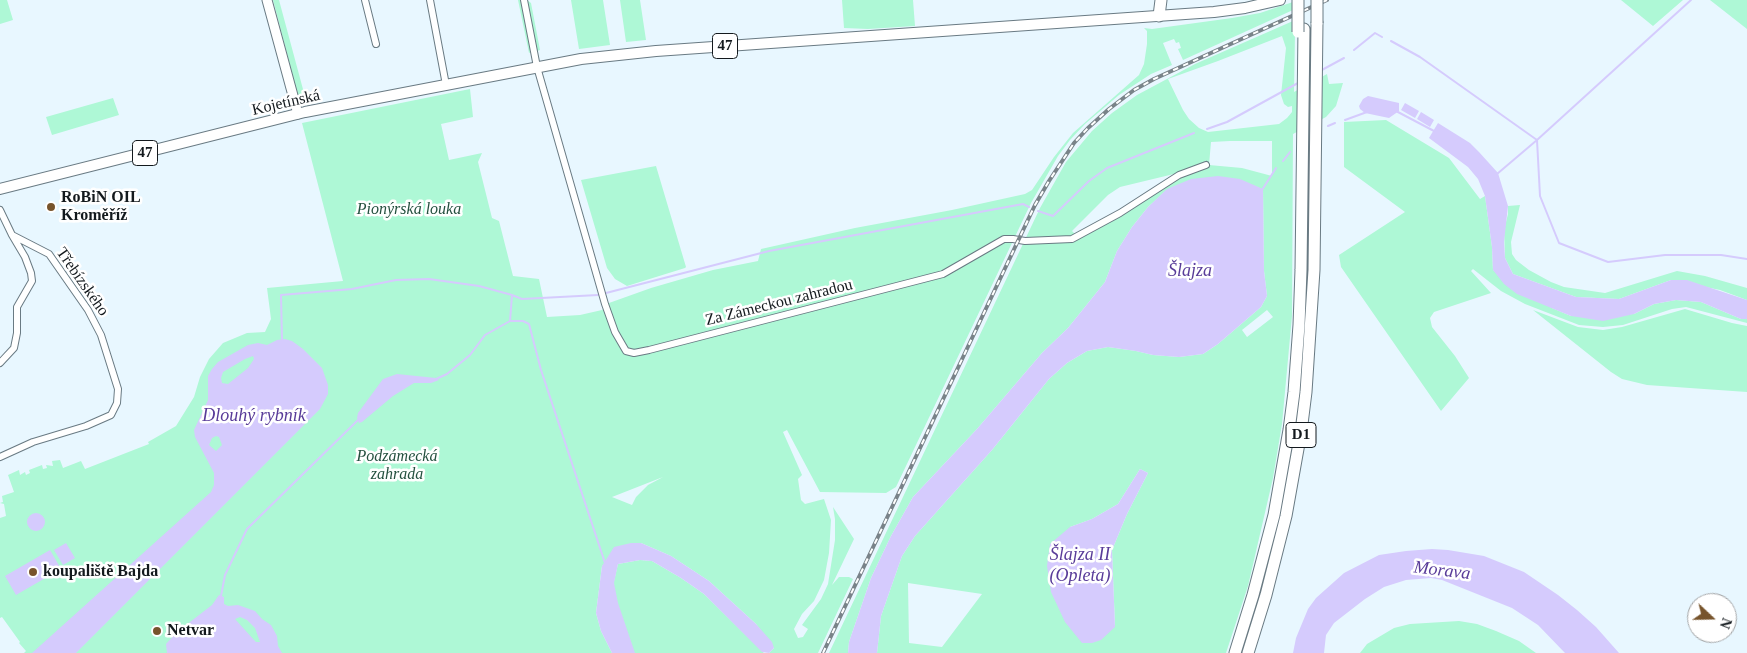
<!DOCTYPE html>
<meta charset="utf-8">
<style>
body{margin:0}
#map{position:relative;width:1747px;height:653px;overflow:hidden;background:#e8f7ff;font-family:Georgia,serif}
canvas{display:block}
.north{position:absolute;left:1687px;top:593px;width:50px;height:50px;box-sizing:border-box;background:#fff;border:1px solid #a1a3a5;border-radius:50%;rotate:111deg;font-size:14px;font-weight:700;line-height:20px;text-align:center;color:#13191d}
.north::after{content:'';display:block;margin:auto;width:18px;height:22px;background:#77542c;clip-path:polygon(50% 0,100% 100%,50% 72%,0 100%)}
</style>
<div id="map">
<canvas width="1747" height="653"></canvas>
<div class="north">N</div>
</div>
<script>
const context = document.querySelector('canvas').getContext('2d');
context.lineJoin = 'round';
function fillPath(path, color) { context.fillStyle = color; context.fill(path, 'evenodd'); }
const toPath = rows => new Path2D(rows.map(r => 'M' + r).join(''));
function trace(path, color, width, dash) { context.strokeStyle = color; context.lineWidth = width; context.lineCap = dash ? 'butt' : 'round'; context.setLineDash(dash || []); context.stroke(path); }
function write(font, color, halo, rows, align = 'center') {
  context.font = font + ' Georgia,serif'; context.lineWidth = 5; context.setLineDash([]); context.textBaseline = 'middle'; context.strokeStyle = halo; context.fillStyle = color; for (const [text, x, y, turn = 0] of rows) {
    context.save(); context.translate(x, y); context.rotate((+turn || 0) * Math.PI / 180); context.textAlign = isNaN(turn) ? turn : align; if (halo) context.strokeText(text, 0, 0); context.fillText(text, 0, 0); context.restore();
  }
}
fillPath(toPath([
 [0,0,7,0,13,20,0,24],
 [273,0,279,0,304,93,303,95,298,96],
 [518,0,521,0,531,52,529,53],
 [527,0,531,3,540,50,537,51],
 [571,0,603,0,610,45,579,49],
 [620,0,640,0,646,40,626,42],
 [842,0,913,0,915,26,868,29,844,28],
 [1621,0,1683,0,1653,26],
 [1710,0,1747,0,1747,29],
 [1293,2,1293,10,1183,60,1178,49,1181,48,1179,42,1176,43,1174,39,1163,43,1172,65,1151,74,1119,95,1085,124,1070,140,1058,156,1031,203,896,487,886,493,820,492,787,430,783,432,802,475,798,479,801,500,805,504,824,499,831,520,829,553,824,580,814,601,802,614,794,629,798,638,803,637,808,629,802,625,821,599,828,584,835,540,835,519,833,507,854,539,832,585,839,577,849,577,853,579,818,653,769,653,774,648,756,624,709,581,671,556,641,543,602,566,596,613,601,631,612,653,24,653,26,651,19,643,20,642,2,617,0,618,0,518,6,516,4,504,0,503,3,502,2,496,14,492,8,475,19,470,20,475,25,472,26,475,30,473,29,470,42,465,43,469,47,468,46,465,53,466,52,461,60,460,63,468,81,461,85,469,149,444,148,442,176,426,194,397,200,377,209,359,223,343,247,333,265,332,271,319,267,288,343,281,302,123,470,89,473,117,441,124,449,160,482,153,478,162,492,218,499,221,513,276,539,279,547,317,580,315,602,310,609,303,651,288,713,270,758,261,761,249,855,228,952,210,1025,194,1032,190,1054,157,1073,133,1139,75,1144,64,1147,44,1147,31,1144,28,1152,29,1232,18,1260,13],
 [663,477,648,485,636,497,632,505,612,497],
 [1293,21,1295,33,1294,92,1327,74,1329,84,1343,83,1336,106,1326,117,1293,134,1292,316,1282,424,1273,478,1248,586,1226,653,877,653,881,616,902,556,915,536,992,450,1049,379,1067,363,1087,351,1108,347,1136,351,1153,355,1179,357,1203,354,1218,344,1261,307,1267,296,1264,271,1263,189,1168,189,1148,207,1132,227,1117,251,1105,282,1068,328,1042,353,977,429,913,497,891,536,871,578,849,642,848,653,829,653,1040,208,1066,162,1092,131,1112,113,1137,95,1195,64],
 [1282,36,1286,48,1281,95,1284,104,1288,107,1292,106,1292,112,1287,118,1279,124,1208,132,1199,128,1189,119,1183,110,1168,79,1218,61],
 [1230,141,1272,141,1272,176,1242,168,1209,165,1211,142],
 [1178,173,1135,201,1075,234,1072,231,1108,195,1120,187],
 [1267,310,1273,317,1247,337,1242,330],
 [1140,469,1148,473,1127,514,1112,550,1115,627,1070,527,1092,519,1118,504],
 [908,583,982,594,942,647,909,643],
 [113,98,119,115,52,135,46,117],
 [1386,120,1449,158,1480,199,1485,196,1492,247,1493,270,1552,308,1571,316,1634,314,1654,304,1676,300,1701,302,1741,319,1747,319,1747,323,1686,307,1672,309,1623,325,1603,327,1579,325,1525,304,1501,291,1473,269,1471,271,1491,293,1434,312,1430,318,1432,327,1455,356,1469,378,1441,411,1341,267,1339,255,1405,212,1344,167,1344,122],
 [656,166,686,267,685,268,627,286,615,279,607,268,581,180],
 [1520,205,1511,242,1512,254,1516,260,1529,270,1551,282,1564,287,1605,293,1677,271,1705,276,1747,288,1747,300,1720,290,1671,280,1619,299,1576,297,1513,274,1505,258,1504,230,1508,214,1508,206],
 [1685,309,1732,323,1747,326,1747,392,1647,385,1622,379,1611,372,1533,310,1578,327,1603,330,1622,327],
 [640,560,652,561,681,578,704,594,764,653,626,653,614,598,614,581,618,564],
 [1459,621,1477,624,1496,631,1519,641,1536,653,1360,653,1367,644,1394,628,1410,624]
]), '#aef8d6');
fillPath(toPath([
 [1368,96,1399,103,1399,111,1389,118,1365,113,1360,109,1359,106,1363,99],
 [1405,103,1419,111,1415,118,1401,110],
 [1421,112,1434,120,1430,127,1417,119],
 [1438,123,1470,143,1479,152,1498,173,1508,206,1504,242,1505,258,1513,274,1576,297,1619,299,1671,280,1687,280,1747,300,1747,319,1741,319,1701,302,1676,300,1654,304,1634,314,1603,321,1571,316,1517,294,1504,284,1493,270,1492,247,1485,196,1478,179,1468,167,1429,138],
 [1218,176,1240,179,1263,189,1264,271,1267,296,1261,307,1218,344,1203,354,1179,357,1153,355,1136,351,1108,347,1087,351,1067,363,1049,379,992,450,915,536,902,556,881,616,877,653,848,653,849,642,871,578,891,536,913,497,977,429,1042,353,1068,328,1105,282,1117,251,1132,227,1148,207,1167,189,1191,179],
 [285,339,292,341,303,349,322,368,328,385,328,394,320,409,76,653,32,653,211,492,214,485,214,473,195,437,194,430,208,400,208,376,212,369,218,362,248,345,258,343,267,345,277,340],
 [253,356,254,359,248,368,228,384,222,383,221,378,223,372,245,359],
 [216,436,219,437,222,445,216,451,209,445,212,438],
 [397,374,436,378,439,380,431,383,414,383,393,396,362,422,359,423,357,418,358,413,383,379],
 [1140,469,1148,473,1127,514,1112,550,1115,627,1101,640,1092,643,1082,643,1065,622,1051,592,1047,566,1050,544,1070,527,1092,519,1118,504],
 '27 522a9 9 0 1 1 18 0a9 9 0 1 1-18 0Z',
 [66,543,75,558,63,565,54,550],
 [631,543,641,543,671,556,709,581,756,624,772,642,774,648,769,653,762,652,704,594,681,578,652,561,640,560,618,564,614,583,618,603,635,653,612,653,601,631,596,613,602,566,614,547],
 [1432,549,1448,550,1484,556,1524,572,1558,595,1577,610,1596,627,1619,653,1565,653,1538,625,1512,608,1442,580,1431,578,1406,580,1384,587,1365,599,1334,623,1326,635,1324,653,1293,653,1296,638,1308,609,1316,598,1344,573,1379,555,1406,551],
 [50,550,61,569,16,595,5,576],
 [219,595,224,597,224,604,228,606,238,605,255,611,262,619,271,625,277,636,278,646,282,653,167,653,166,644,177,632,212,605],
 [240,617,247,620,255,628,260,642,256,642,254,640,235,619]
]), '#d5cbfd');
trace(toPath([
 [1391,41,1420,57,1537,140,1540,196,1559,243,1608,262,1665,255,1721,255,1747,259],
 [1354,50,1375,33,1382,37],
 [1320,71,1344,58],
 [1396,111,1434,131],
 [1345,120,1367,112],
 [1328,126,1335,123],
 [1207,129,1227,122,1298,83],
 [1283,161,1290,152],
 [1497,174,1537,140,1691,0],
 [1262,190,1276,168],
 [1038,211,1053,216,1089,181,1107,168,1194,133],
 [606,293,769,251,1023,204,1029,207],
 [510,321,523,321,529,324,541,370,605,563],
 [282,341,281,295,352,289,396,280,429,279,479,286,512,295,522,299,598,295],
 [436,379,447,374,470,355,485,335,510,321,512,295],
 [221,596,225,575,247,529,358,420]
]), '#d5cbfd', 2);
const minor = toPath([
 [365,0,376,44],
 [430,0,446,85],
 [524,0,537,67,605,304,615,332,626,351,634,353,649,350,943,274,1004,239,1013,239,1025,241,1072,239,1120,213,1179,175,1206,165],
 [0,210,12,235,49,254,88,310,101,335,118,389,117,403,111,415,86,426,33,442,0,457],
 [0,363,14,348,17,333,17,307,32,281,31,273,25,257,12,235]
]);
const secondary = toPath([
 [267,0,298,114]
]);
const primary = toPath([
 [0,189,305,112,581,59,656,51,1214,12,1245,8,1280,0]
]);
const motorway = toPath([
 [1159,16,1161,0],
 [1235,653,1253,595,1274,515,1289,430,1294,392,1299,325,1301,270,1304,29],
 [1248,653,1266,595,1286,516,1301,432,1306,392,1314,270,1317,23]
]);
trace(minor, '#697a83', 8);
trace(secondary, '#697a83', 11);
trace(primary, '#697a83', 12);
trace(motorway, '#697a83', 13);
trace(minor, '#fff', 6);
trace(secondary, '#fff', 9);
trace(primary, '#fff', 10);
trace(motorway, '#fff', 11);
const rail = toPath([
 [823,653,1035,205,1049,181,1074,143,1088,128,1109,109,1134,90,1154,79,1327,0]
]);
trace(rail, '#798389', 4);
trace(rail, '#fff', 2, [5.5]);
const motorwayBridge = toPath([
 [1317,23,1317,0],
 [1298,32,1298,0]
]);
trace(motorwayBridge, '#697a83', 13, []);
trace(motorwayBridge, '#fff', 11);
for (const [x, y, r, color] of [
 [51,207,5,"#77542c"],
 [33,572,5,"#77542c"],
 [157,631,5,"#77542c"]
]) { const dot = new Path2D(); dot.arc(x, y, r, 0, 2 * Math.PI); context.fillStyle = color; context.fill(dot); trace(dot, '#fff', 2); }
for (const [x, y, w] of [
 [725,46,25],
 [145,153,25],
 [1301,435,30]
]) { const box = new Path2D(); box.roundRect(x - w / 2, y - 12.5, w, 25, 4); context.fillStyle = '#fff'; context.fill(box); trace(box, '#13191d', 1); }
write('bold 15px', '#13191d', null, [
 ["47",725,46],
 ["47",145,153],
 ["D1",1301,435]
]);
write('16px', '#13191d', '#fff', [
 ["Kojetínská",286,103,-13],
 ["Třebízského",82,282,55],
 ["Za Zámeckou zahradou",779,303,-14]
]);
write('bold 16px', '#13191d', '#fff', [
 ["RoBiN OIL",61,198],
 ["Kroměříž",61,216],
 ["koupaliště Bajda",43,572],
 ["Netvar",167,631]
], 'left');
write('italic 16px', '#24503f', '#fff', [
 ["Pionýrská louka",409,210],
 ["Podzámecká",397,457],
 ["zahrada",397,475]
]);
write('italic 18px', '#593c99', '#fff', [
 ["Šlajza",1190,271],
 ["Dlouhý rybník",254,416],
 ["Šlajza II",1080,555],
 ["(Opleta)",1080,576],
 ["Morava",1442,571,7]
]);
</script>
